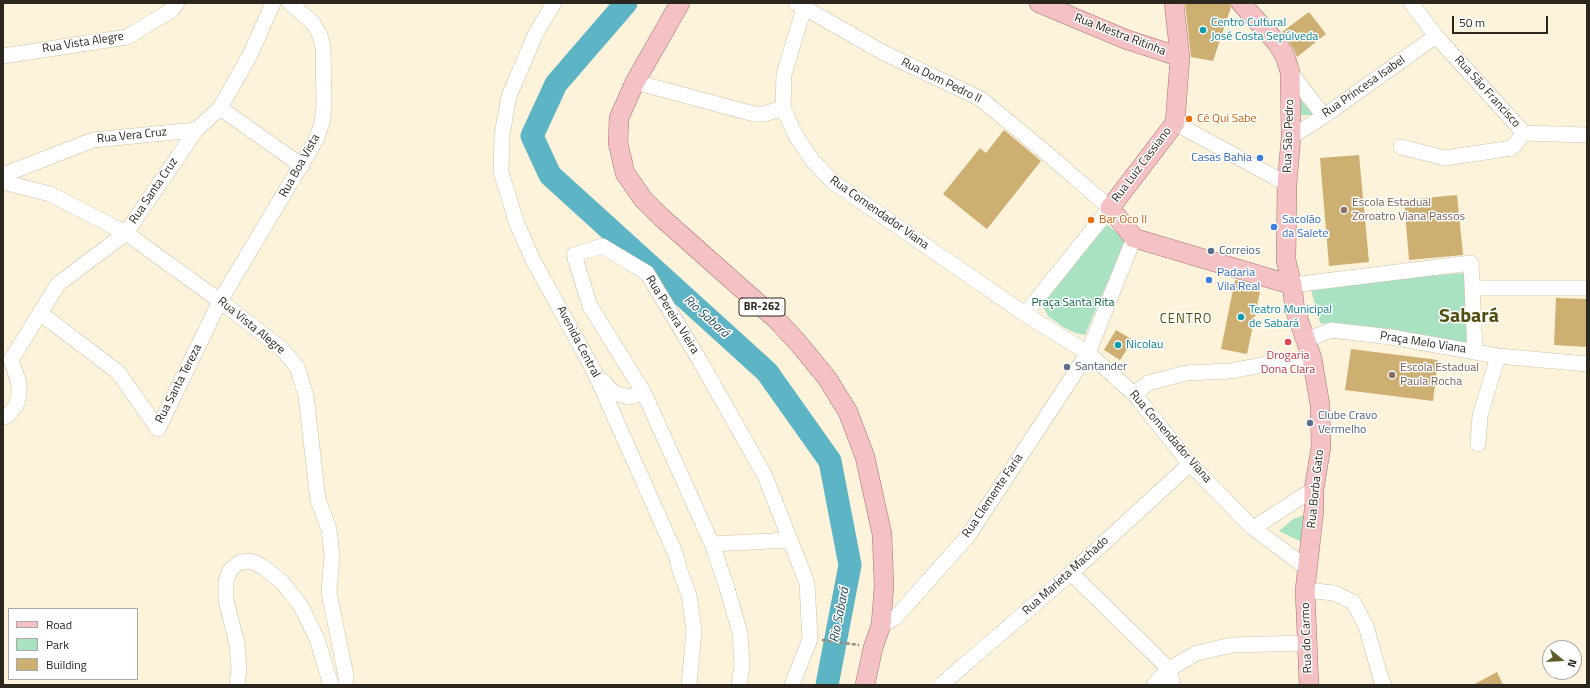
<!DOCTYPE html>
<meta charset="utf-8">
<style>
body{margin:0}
#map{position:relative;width:1590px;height:688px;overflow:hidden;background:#fdf2da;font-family:"Titillium Web",sans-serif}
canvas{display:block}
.frame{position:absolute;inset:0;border:4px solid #2b271e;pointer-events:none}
.legend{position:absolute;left:8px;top:608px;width:130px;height:72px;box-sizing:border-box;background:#fff;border:1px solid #aaa9a5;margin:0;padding:5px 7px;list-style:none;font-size:12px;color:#2b271e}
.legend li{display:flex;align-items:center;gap:8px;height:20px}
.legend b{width:20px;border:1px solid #aaa9a5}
.north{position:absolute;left:1542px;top:640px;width:40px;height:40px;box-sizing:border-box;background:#fff;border:1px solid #aaa9a5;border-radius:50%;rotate:108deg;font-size:11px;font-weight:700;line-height:16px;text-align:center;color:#2b271e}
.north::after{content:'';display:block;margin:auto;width:14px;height:18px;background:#615d2a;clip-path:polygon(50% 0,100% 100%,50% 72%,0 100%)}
.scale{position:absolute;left:1452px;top:16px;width:96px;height:18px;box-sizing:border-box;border:2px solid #2b271e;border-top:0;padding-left:5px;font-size:12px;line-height:14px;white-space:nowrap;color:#2b271e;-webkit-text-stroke:3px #fff;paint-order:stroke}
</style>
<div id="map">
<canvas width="1590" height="688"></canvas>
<div class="frame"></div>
<ul class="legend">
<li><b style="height:5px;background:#f4c2c4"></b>Road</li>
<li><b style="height:11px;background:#a9e1c3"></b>Park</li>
<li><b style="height:11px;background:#cdaf71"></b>Building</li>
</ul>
<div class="north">N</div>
<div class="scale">50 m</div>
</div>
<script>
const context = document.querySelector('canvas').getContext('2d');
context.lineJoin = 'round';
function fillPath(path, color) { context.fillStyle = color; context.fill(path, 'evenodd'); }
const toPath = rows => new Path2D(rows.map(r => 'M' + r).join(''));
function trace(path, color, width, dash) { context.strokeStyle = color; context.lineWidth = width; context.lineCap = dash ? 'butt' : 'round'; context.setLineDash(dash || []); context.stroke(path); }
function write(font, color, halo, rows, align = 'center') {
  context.font = font + ' "Titillium Web",sans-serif'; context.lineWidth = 3; context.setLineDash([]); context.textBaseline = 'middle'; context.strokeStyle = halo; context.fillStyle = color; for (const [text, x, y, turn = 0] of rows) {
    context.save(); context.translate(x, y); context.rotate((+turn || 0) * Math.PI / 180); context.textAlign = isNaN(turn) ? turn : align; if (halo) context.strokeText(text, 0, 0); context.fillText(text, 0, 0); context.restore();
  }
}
fillPath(toPath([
 [1300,99,1311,112,1313,115,1301,115],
 [1107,225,1126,239,1085,335,1076,333,1063,327,1048,316,1041,303],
 [1464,273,1467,343,1320,323,1310,286],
 [1308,514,1304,543,1279,531,1293,519]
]), '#a9e1c3');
trace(toPath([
 [626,3,556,84,532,136,550,175,767,372,830,461,850,565,827,685]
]), '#5cb4c5', 23);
fillPath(toPath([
 [1185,3,1230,3,1231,7,1213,61,1191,57],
 [1309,12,1326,34,1297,57,1294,50,1282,32],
 [1004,130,1041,161,987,229,943,194,980,148,986,153],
 [1359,155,1369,262,1329,266,1320,158],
 [1457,195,1463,255,1409,260,1404,200],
 [1235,280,1261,287,1247,354,1221,349],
 [1556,298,1587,299,1587,347,1554,345],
 [1116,330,1133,340,1120,360,1104,350],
 [1351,349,1438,360,1433,401,1345,390],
 [1497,672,1503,685,1473,685]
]), '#cdaf71');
const minor = toPath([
 [554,3,536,33,509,96,502,135,501,172,517,224,533,260,594,371,676,555,680,571,689,595,694,631,689,685],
 [796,3,884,53,981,99,1051,157,1110,208,1025,314],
 [1411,3,1436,36,1524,133,1587,135],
 [804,8,784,74,783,108,796,136,813,161,833,182,1025,314,1088,353,1134,394,1190,464,1253,528,1307,568],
 [3,56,127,37,172,10,177,3],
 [1290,72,1324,116],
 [635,82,754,114,764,114,783,108],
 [220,108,302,166],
 [1175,123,1287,184],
 [1291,137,1324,116,1436,36],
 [1401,147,1445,158,1512,148,1524,133],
 [3,175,93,140,196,130],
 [3,182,50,194,126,233,220,301,282,349,297,367,306,396,318,500,329,529,332,555,329,593,346,676,346,685],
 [1292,285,1471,263,1475,352,1391,337,1331,330,1307,340],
 [1472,288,1587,288],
 [40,313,118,372,158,429,220,301,316,140,322,123,324,105,323,48,320,35,313,23,290,3],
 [1475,352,1498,356,1587,364],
 [11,360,58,284,126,233,196,130,220,108,250,55,273,3],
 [602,380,614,393,629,397,644,393],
 [1134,394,1148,383,1186,373,1231,371,1276,362,1312,358],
 [3,417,7,416,16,406,19,395,19,383,11,360],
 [1478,444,1480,416,1498,356],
 [1253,528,1314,489],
 [712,544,790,540],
 [1071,573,1169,669,1173,685],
 [1305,590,1334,593,1353,602,1366,626,1381,679,1384,685],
 [881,625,895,618,968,536,1088,353,1134,238],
 [237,685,239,669,237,644,226,600,226,581,230,570,240,562,251,561,263,567,282,582,301,606,317,639,331,685],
 [739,685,742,666,740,633,727,588,712,544,644,393,590,306,574,255,602,246,647,273,700,361,765,476,807,583,810,639,792,685],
 [941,685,1071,573,1190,464],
 [1154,685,1169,669,1197,653,1232,645,1306,643]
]);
const major = toPath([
 [680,3,635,82,619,118,618,143,625,173,643,199,661,217,777,320,799,344,827,378,848,412,865,457,882,534,884,586,881,625,873,648,865,685],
 [1039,3,1125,39,1180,57],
 [1174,3,1180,57,1175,123,1110,208,1134,238,1292,285],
 [1241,3,1277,43,1285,56,1290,72,1291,137,1287,184,1286,260,1292,285,1295,310,1312,358,1320,405,1321,447,1314,489,1314,510,1305,590,1309,685]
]);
trace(minor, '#cdc2ab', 16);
trace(major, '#a87270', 20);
trace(toPath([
 [822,640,859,645]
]), '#948d7c', 2.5, [4, 2]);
trace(minor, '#fff', 15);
trace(major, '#f4c2c4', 19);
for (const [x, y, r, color] of [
 [1203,30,4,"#0f9aa8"],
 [1189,119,4,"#e8710a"],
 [1260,158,4,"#3f7fe0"],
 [1344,210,4,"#8d6e63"],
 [1091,220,4,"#e8710a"],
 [1274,227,4,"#3f7fe0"],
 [1211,251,4,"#5c6f8a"],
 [1209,280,4,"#3f7fe0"],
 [1241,317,4,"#0f9aa8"],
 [1288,342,4,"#e0444e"],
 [1118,345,4,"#0f9aa8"],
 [1067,367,4,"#5c6f8a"],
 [1392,375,4,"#8d6e63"],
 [1310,423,4,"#5c6f8a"]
]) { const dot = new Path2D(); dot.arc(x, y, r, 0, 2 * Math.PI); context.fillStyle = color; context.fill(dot); trace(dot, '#fff', 1.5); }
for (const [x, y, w] of [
 [762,307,46]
]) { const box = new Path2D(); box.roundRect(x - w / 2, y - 9, w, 18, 3); context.fillStyle = '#fff'; context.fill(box); trace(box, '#2b271e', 1); }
write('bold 11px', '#2b271e', null, [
 ["BR-262",762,307]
]);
write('12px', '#0d838f', '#fff', [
 ["Centro Cultural",1211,23],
 ["José Costa Sepúlveda",1211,37],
 ["Teatro Municipal",1249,310],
 ["de Sabará",1249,324],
 ["Nicolau",1126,345]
], 'left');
write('12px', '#2b271e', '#fff', [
 ["Rua Mestra Ritinha",1120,35,21],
 ["Rua Vista Alegre",83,43,-9],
 ["Rua Dom Pedro II",941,81,26],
 ["Rua Princesa Isabel",1364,87,-35],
 ["Rua São Francisco",1487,92,48],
 ["Rua Vera Cruz",132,136,-6],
 ["Rua São Pedro",1289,136,-88],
 ["Rua Luiz Cassiano",1142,165,-53],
 ["Rua Boa Vista",300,166,-61],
 ["Rua Santa Cruz",154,191,-56],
 ["Rua Comendador Viana",879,213,35],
 ["Rua Pereira Vieira",672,315,58],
 ["Rua Vista Alegre",251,326,39],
 ["Avenida Central",578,342,62],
 ["Praça Melo Viana",1423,343,9],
 ["Rua Santa Tereza",179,384,-63],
 ["Rua Comendador Viana",1170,437,49],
 ["Rua Borba Gato",1316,489,-84],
 ["Rua Clemente Faria",993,496,-56],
 ["Rua Marieta Machado",1066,576,-42],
 ["Rua do Carmo",1307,638,-92]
]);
write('12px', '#c56008', '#fff', [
 ["Cê Qui Sabe",1197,119],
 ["Bar Oco II",1099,220]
], 'left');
write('12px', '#366cbe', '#fff', [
 ["Casas Bahia",1252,158,"right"],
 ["Sacolão",1282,220],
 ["da Salete",1282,234],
 ["Padaria",1217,273],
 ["Vila Real",1217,287]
], 'left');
write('12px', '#785e54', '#fff', [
 ["Escola Estadual",1352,203],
 ["Zoroatro Viana Passos",1352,217],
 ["Escola Estadual",1400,368],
 ["Paula Rocha",1400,382]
], 'left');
write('12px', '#4e5e75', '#fff', [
 ["Correios",1219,251],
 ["Santander",1075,367],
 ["Clube Cravo",1318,416],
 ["Vermelho",1318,430]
], 'left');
write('12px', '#0a6241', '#fff', [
 ["Praça Santa Rita",1073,303]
]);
write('12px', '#be3a42', '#fff', [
 ["Drogaria",1288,356],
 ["Dona Clara",1288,370]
]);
write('italic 13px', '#1f474f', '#fff', [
 ["Rio Sabará",706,317,42],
 ["Rio Sabará",840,615,-79]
]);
context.letterSpacing = '1px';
write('13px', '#524e0f', '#fff', [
 ["CENTRO",1186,320]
]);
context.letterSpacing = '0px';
write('bold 20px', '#524e0f', '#fff', [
 ["Sabará",1469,317]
]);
</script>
